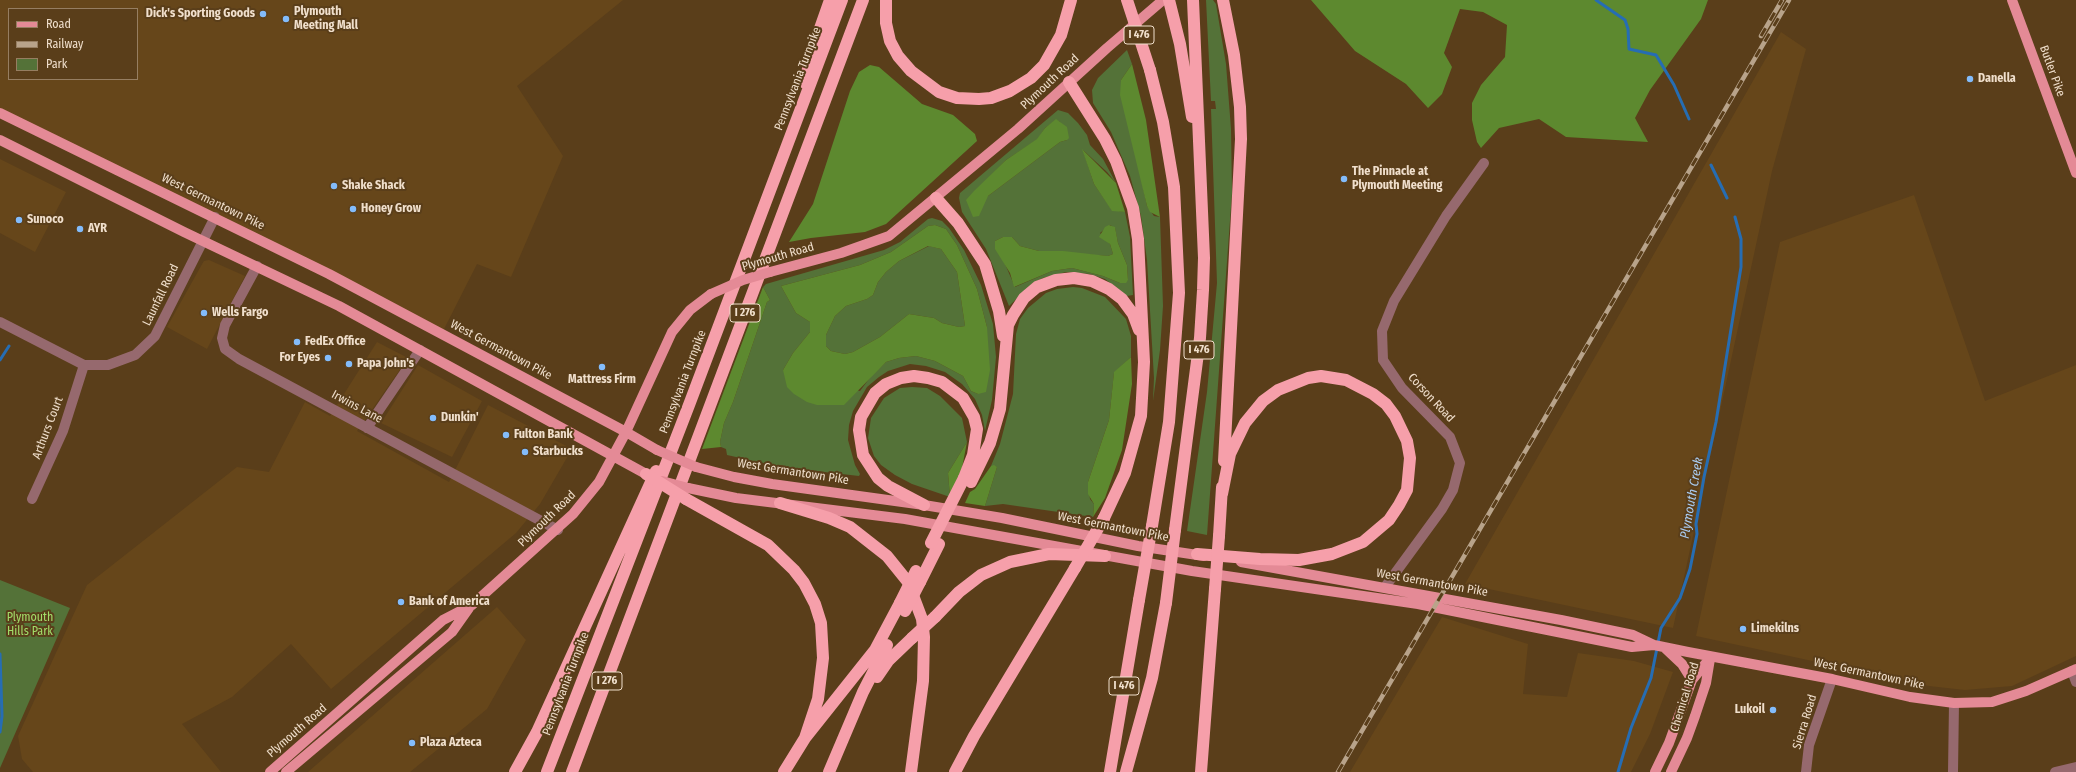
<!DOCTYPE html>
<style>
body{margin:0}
#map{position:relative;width:2076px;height:772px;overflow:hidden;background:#5a3e1a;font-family:"Fira Sans Condensed",sans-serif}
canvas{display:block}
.legend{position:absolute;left:8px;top:8px;width:130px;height:72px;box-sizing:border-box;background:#5a3e1a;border:1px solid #967e61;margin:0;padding:5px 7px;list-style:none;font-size:12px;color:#f0dfcc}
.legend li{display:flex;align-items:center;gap:8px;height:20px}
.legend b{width:20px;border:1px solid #967e61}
</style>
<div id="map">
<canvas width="2076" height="772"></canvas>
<ul class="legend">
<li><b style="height:5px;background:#e48a96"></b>Road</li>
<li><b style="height:5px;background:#b8a38a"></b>Railway</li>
<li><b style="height:11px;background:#547238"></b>Park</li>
</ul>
</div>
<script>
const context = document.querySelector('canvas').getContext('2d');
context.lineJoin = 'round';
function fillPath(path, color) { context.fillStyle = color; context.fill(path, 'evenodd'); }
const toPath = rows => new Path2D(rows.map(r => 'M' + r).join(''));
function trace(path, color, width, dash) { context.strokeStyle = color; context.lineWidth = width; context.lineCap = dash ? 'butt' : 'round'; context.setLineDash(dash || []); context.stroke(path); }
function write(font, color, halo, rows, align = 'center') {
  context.font = font + ' "Fira Sans Condensed",sans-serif'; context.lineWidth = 4; context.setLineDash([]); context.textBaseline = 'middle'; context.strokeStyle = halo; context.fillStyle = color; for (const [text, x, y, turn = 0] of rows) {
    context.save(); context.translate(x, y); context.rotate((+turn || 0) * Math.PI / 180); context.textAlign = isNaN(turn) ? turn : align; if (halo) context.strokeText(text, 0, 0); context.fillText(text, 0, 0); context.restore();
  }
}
fillPath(toPath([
 [0,0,623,0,517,86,563,156,511,277,477,264,442,333,0,113],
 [9,9,137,9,137,79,9,79],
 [1781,32,1806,49,1772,171,1673,628,1465,584],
 [0,159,66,192,35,252,0,233],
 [1914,195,1985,401,2076,365,2076,656,2012,686,1965,690,1929,686,1696,636,1780,242],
 [209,260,245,276,207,349,167,327,201,266,204,261],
 [377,342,408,358,357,431,449,482,488,405,572,449,540,504,516,533,331,689,291,644,232,697,182,724,221,772,33,772,22,759,18,736,87,585,237,467,269,472,305,402,330,416],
 [418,365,482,401,452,457,381,423],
 [497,607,526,640,487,709,410,772,308,772],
 [1442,617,1528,644,1523,694,1567,697,1578,653,1634,661,1673,672,1650,734,1631,772,1350,772]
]), '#66461a');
fillPath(toPath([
 [1206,0,1213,0,1216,4,1226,64,1231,129,1232,193,1207,535,1187,531,1207,392,1217,283,1211,109,1216,109,1215,101,1211,101],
 [1127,50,1132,64,1121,80,1147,206,1154,216,1160,217,1163,306,1160,350,1153,401,1154,378,1147,260,1141,216,1130,176,1111,132,1093,103,1092,90,1098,78],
 [1058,110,1068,113,1078,123,1087,135,1090,145,1103,159,1116,183,1107,172,1083,150,1094,184,1112,210,1125,212,1130,237,1133,295,1127,296,1105,279,1090,274,1066,272,1043,278,1033,283,1009,306,986,249,962,212,959,198,960,193],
 [1056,120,1060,122,1067,140,1060,142,988,196,967,200,1006,160,1038,139,1045,128],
 [1110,225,1115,228,1118,243,1127,265,1128,280,1120,283,1103,276,1072,268,1052,271,1015,287,995,241,1003,237,1012,237,1020,246,1039,251,1108,256,1113,254,1110,244,1100,233],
 [932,218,942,221,949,228,964,250,981,285,993,324,996,357,992,400,985,431,982,415,975,399,962,384,945,372,926,366,910,364,888,371,879,377,867,387,853,411,849,425,848,440,855,465,860,474,859,476,781,467,727,455,726,449,721,447,720,442,724,423,733,402,767,302,770,300,763,287,766,284,884,250,900,242,928,219],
 [935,225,946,229,957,245,977,289,987,327,978,394,971,391,963,376,935,361,916,356,899,358,886,362,872,375,860,391,783,370,793,353,810,332,810,322,796,313,781,286,860,265,891,252,928,226],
 [929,246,941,249,957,272,965,326,959,327,942,323,934,318,909,314,880,337,853,352,845,354,831,351,826,346,826,335,835,316,846,306,867,299,873,295,878,282,886,272,899,261],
 [1073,287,1082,288,1105,297,1126,319,1131,336,1131,357,1114,373,1109,420,1088,482,1090,499,1094,504,1093,517,1003,504,985,506,997,467,991,466,1000,444,1013,394,1016,334,1020,319,1028,308,1046,293,1057,289],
 [912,387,927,388,940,396,962,418,967,442,948,473,950,497,912,484,895,475,881,465,874,456,868,438,871,418,884,398,900,388],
 [0,580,70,608,0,768]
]), '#547238');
fillPath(toPath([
 [1311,0,1708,0,1701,19,1650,90,1635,118,1648,142,1566,137,1539,119,1499,128,1481,148,1477,142,1472,120,1472,103,1481,85,1505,57,1507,25,1483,12,1460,9,1444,53,1452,67,1442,94,1428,108,1406,84,1355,51],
 [1132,64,1146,120,1160,217,1150,212,1147,206,1120,95,1121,80],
 [870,65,879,67,922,104,953,115,975,134,977,141,886,224,865,232,811,238,789,242,813,204,850,91,859,72],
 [1056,119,1067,127,1069,138,1067,140,1060,142,988,196,979,216,973,217,966,200,974,191,1006,160,1037,139,1045,128],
 [1082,149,1116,183,1125,212,1112,211,1094,184],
 [935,225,946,229,957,245,977,289,987,327,990,370,986,392,978,394,971,391,963,376,935,361,916,356,899,358,886,362,844,405,817,405,807,402,794,394,787,387,783,370,793,353,810,332,810,322,796,313,781,286,860,265,891,252,928,226],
 [928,246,941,249,957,272,965,326,959,327,942,323,934,318,909,314,880,337,853,352,845,354,831,351,826,346,826,335,835,316,846,306,867,299,873,295,878,282,886,272,899,261],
 [1109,225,1115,227,1118,243,1127,265,1128,280,1126,283,1120,283,1103,276,1072,268,1052,271,1014,287,1010,273,995,249,995,241,1003,237,1012,237,1020,246,1039,251,1063,251,1108,256,1113,254,1110,244,1099,237,1105,227],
 [763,287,770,300,767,302,733,402,724,423,720,442,721,447,702,449],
 [1131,357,1132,384,1122,450,1105,498,1093,517,1094,504,1088,494,1088,482,1109,420,1114,372],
 [967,442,962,468,950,497,948,473],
 [994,465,997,467,985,506,965,503,970,492,975,489,991,466]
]), '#5d892f');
trace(toPath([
 [1596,0,1625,20,1628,29,1629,49,1656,55,1674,85,1689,119],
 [1711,165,1727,198],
 [0,360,9,346],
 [0,654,2,716,0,732],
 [1618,772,1631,728,1651,678,1661,628,1680,598,1690,569,1697,534,1696,524,1704,477,1716,422,1741,267,1741,239,1735,217]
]), '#266db3', 3);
trace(toPath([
 [257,266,225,325,222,338,225,349,239,359,558,530],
 [0,322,84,365,108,365,135,355,155,336,215,217],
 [367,428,420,350],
 [32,499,63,431,84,365],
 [1385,587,1442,509,1453,490,1460,463,1450,437,1402,388,1383,360,1382,331,1394,301,1446,216,1484,163],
 [2072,671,2076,682],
 [1806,772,1809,745,1832,679],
 [1953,772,1954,703],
 [2055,772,2076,767]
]), '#96696e', 10);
trace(toPath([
 [2012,0,2076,173],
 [0,113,329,274,626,432,657,450],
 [0,140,184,232,339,306,646,474],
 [770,272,841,253,889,236,1018,129,1107,48,1163,0],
 [696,467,734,477,772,484,924,505,1002,518,1138,546,1204,556],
 [688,488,736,498,905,519,1192,571,1418,604,1632,647,1654,645],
 [1241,562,1561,620,1633,635,1654,645,1688,652,1832,679,1910,697,1954,703,1992,702,2026,691,2076,669],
 [1665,648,1682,664,1692,680],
 [270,772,443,620,472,605,573,514,599,482,626,432,672,332,690,310,711,294],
 [286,772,452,632,469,608],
 [1655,772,1669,743,1692,680,1711,657],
 [1671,772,1687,738,1695,716,1706,683,1710,659]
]), '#e48a96', 10);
trace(toPath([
 [886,0,886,23,890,41,898,56,911,71,939,92,957,98,979,99,991,98,1010,91,1031,78,1044,65,1061,35,1071,0],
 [1169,0,1180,44,1192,117],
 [1223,0,1234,55,1240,107,1241,139,1224,461],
 [1150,70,1163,122,1174,187,1179,293,1169,422,1152,526],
 [1069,82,1105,139,1116,161,1133,208,1138,239,1144,362,1141,416,1125,473,1104,518],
 [805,83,811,54,830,0],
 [936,198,958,223,985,264,999,311,1003,336],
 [971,482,990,443,1000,409,1008,325,1013,315,1024,298,1037,287,1056,280,1074,278,1092,281,1109,289,1122,299,1133,314,1139,330],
 [686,499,768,545,794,570,804,583,815,604,821,623,823,658,818,699,805,738],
 [780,503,829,518,850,527,887,556,908,582,922,619,924,637,923,681,911,772],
 [924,505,888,486,878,478,863,455,859,430,861,417,875,393,886,384,901,378,914,376,928,378,942,382,963,398,974,417,977,429,973,455,964,478],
 [1175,530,1200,338,1203,290,1204,258,1193,0],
 [1219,536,1222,487],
 [1197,554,1260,559,1299,560,1332,554,1363,542,1389,520,1399,505,1407,490,1410,458,1407,441,1395,416,1386,404,1373,394,1346,380,1321,376,1308,378,1278,390,1263,401,1245,423,1230,454,1222,494],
 [920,582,939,544],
 [935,617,959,592,981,575,1010,562,1049,554,1105,556],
 [877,677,888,661,912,638],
 [515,772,537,732,656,471],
 [547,772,689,405,842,0],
 [572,772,863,0],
 [784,772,805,738,875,650,900,603],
 [829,772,863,692,887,645],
 [955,772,974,736,1075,568],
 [1110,772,1139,600],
 [1126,772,1152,678,1166,603],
 [1201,772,1215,589]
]), '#f69faa', 12);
const rail = toPath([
 [1761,36,1782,0],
 [1338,772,1789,0]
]);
trace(rail, '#b8a38a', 4.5);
trace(rail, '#5a3e1a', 3, [9]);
trace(toPath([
 [711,294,743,280,770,272],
 [657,450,696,467],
 [662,481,688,488]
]), '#e48a96', 10);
trace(toPath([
 [1127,0,1150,70],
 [646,474,686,499],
 [931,543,964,478],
 [1075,568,1104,518],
 [1215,589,1219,536],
 [1139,600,1152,526],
 [900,603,916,571],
 [1166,603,1175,530],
 [905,611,920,582],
 [912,638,935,617]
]), '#f69faa', 12);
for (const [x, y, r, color] of [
 [263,14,4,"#83bcfb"],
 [286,19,4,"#83bcfb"],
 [1970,79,4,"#83bcfb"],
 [1344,179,4,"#83bcfb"],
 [334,186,4,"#83bcfb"],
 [353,209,4,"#83bcfb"],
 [19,220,4,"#83bcfb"],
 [80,229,4,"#83bcfb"],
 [204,313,4,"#83bcfb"],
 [297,342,4,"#83bcfb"],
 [328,358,4,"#83bcfb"],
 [349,364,4,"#83bcfb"],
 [602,367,4,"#83bcfb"],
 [433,418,4,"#83bcfb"],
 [506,435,4,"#83bcfb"],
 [525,452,4,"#83bcfb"],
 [401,602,4,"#83bcfb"],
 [1743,629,4,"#83bcfb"],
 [1773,710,4,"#83bcfb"],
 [412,743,4,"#83bcfb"]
]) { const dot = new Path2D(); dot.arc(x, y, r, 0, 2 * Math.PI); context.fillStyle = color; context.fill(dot); trace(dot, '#5a3e1a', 1.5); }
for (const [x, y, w] of [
 [1139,35,30],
 [745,313,30],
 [1199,350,30],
 [607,681,30],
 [1124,686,30]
]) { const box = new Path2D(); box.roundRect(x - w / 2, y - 9, w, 18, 3); context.fillStyle = '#5a3e1a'; context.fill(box); trace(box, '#f0dfcc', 1); }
write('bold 11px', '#f0dfcc', null, [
 ["I 476",1139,35],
 ["I 276",745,313],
 ["I 476",1199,350],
 ["I 276",607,681],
 ["I 476",1124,686]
]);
write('bold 12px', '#f0dfcc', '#5a3e1a', [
 ["Plymouth",294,12],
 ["Meeting Mall",294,26],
 ["Dick's Sporting Goods",255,14,"right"],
 ["Danella",1978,79],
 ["The Pinnacle at",1352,172],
 ["Plymouth Meeting",1352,186],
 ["Shake Shack",342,186],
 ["Honey Grow",361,209],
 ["Sunoco",27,220],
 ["AYR",88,229],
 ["Wells Fargo",212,313],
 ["FedEx Office",305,342],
 ["For Eyes",320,358,"right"],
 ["Papa John's",357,364],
 ["Mattress Firm",602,380,"center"],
 ["Dunkin'",441,418],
 ["Fulton Bank",514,435],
 ["Starbucks",533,452],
 ["Bank of America",409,602],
 ["Limekilns",1751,629],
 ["Lukoil",1765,710,"right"],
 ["Plaza Azteca",420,743]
], 'left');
write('12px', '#f0dfcc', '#5a3e1a', [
 ["Butler Pike",2052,71,70],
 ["Pennsylvania Turnpike",798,79,-69],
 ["Plymouth Road",1050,82,-43],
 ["West Germantown Pike",213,202,26],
 ["Plymouth Road",778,257,-16],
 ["Launfall Road",161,295,-64],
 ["West Germantown Pike",501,350,28],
 ["Pennsylvania Turnpike",683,382,-69],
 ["Corson Road",1431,398,47],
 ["Irwins Lane",357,407,28],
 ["Arthurs Court",48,428,-69],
 ["West Germantown Pike",793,472,9],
 ["Plymouth Road",547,519,-44],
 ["West Germantown Pike",1113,527,11],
 ["West Germantown Pike",1432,583,10],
 ["West Germantown Pike",1869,674,12],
 ["Pennsylvania Turnpike",566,684,-69],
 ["Chemical Road",1685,697,-73],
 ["Sierra Road",1805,722,-73],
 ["Plymouth Road",297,731,-41]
]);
write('12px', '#a2de6a', '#5a3e1a', [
 ["Plymouth",30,618],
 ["Hills Park",30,632]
]);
write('italic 13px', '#aaccf1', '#5a3e1a', [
 ["Plymouth Creek",1692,498,-80]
]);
</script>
